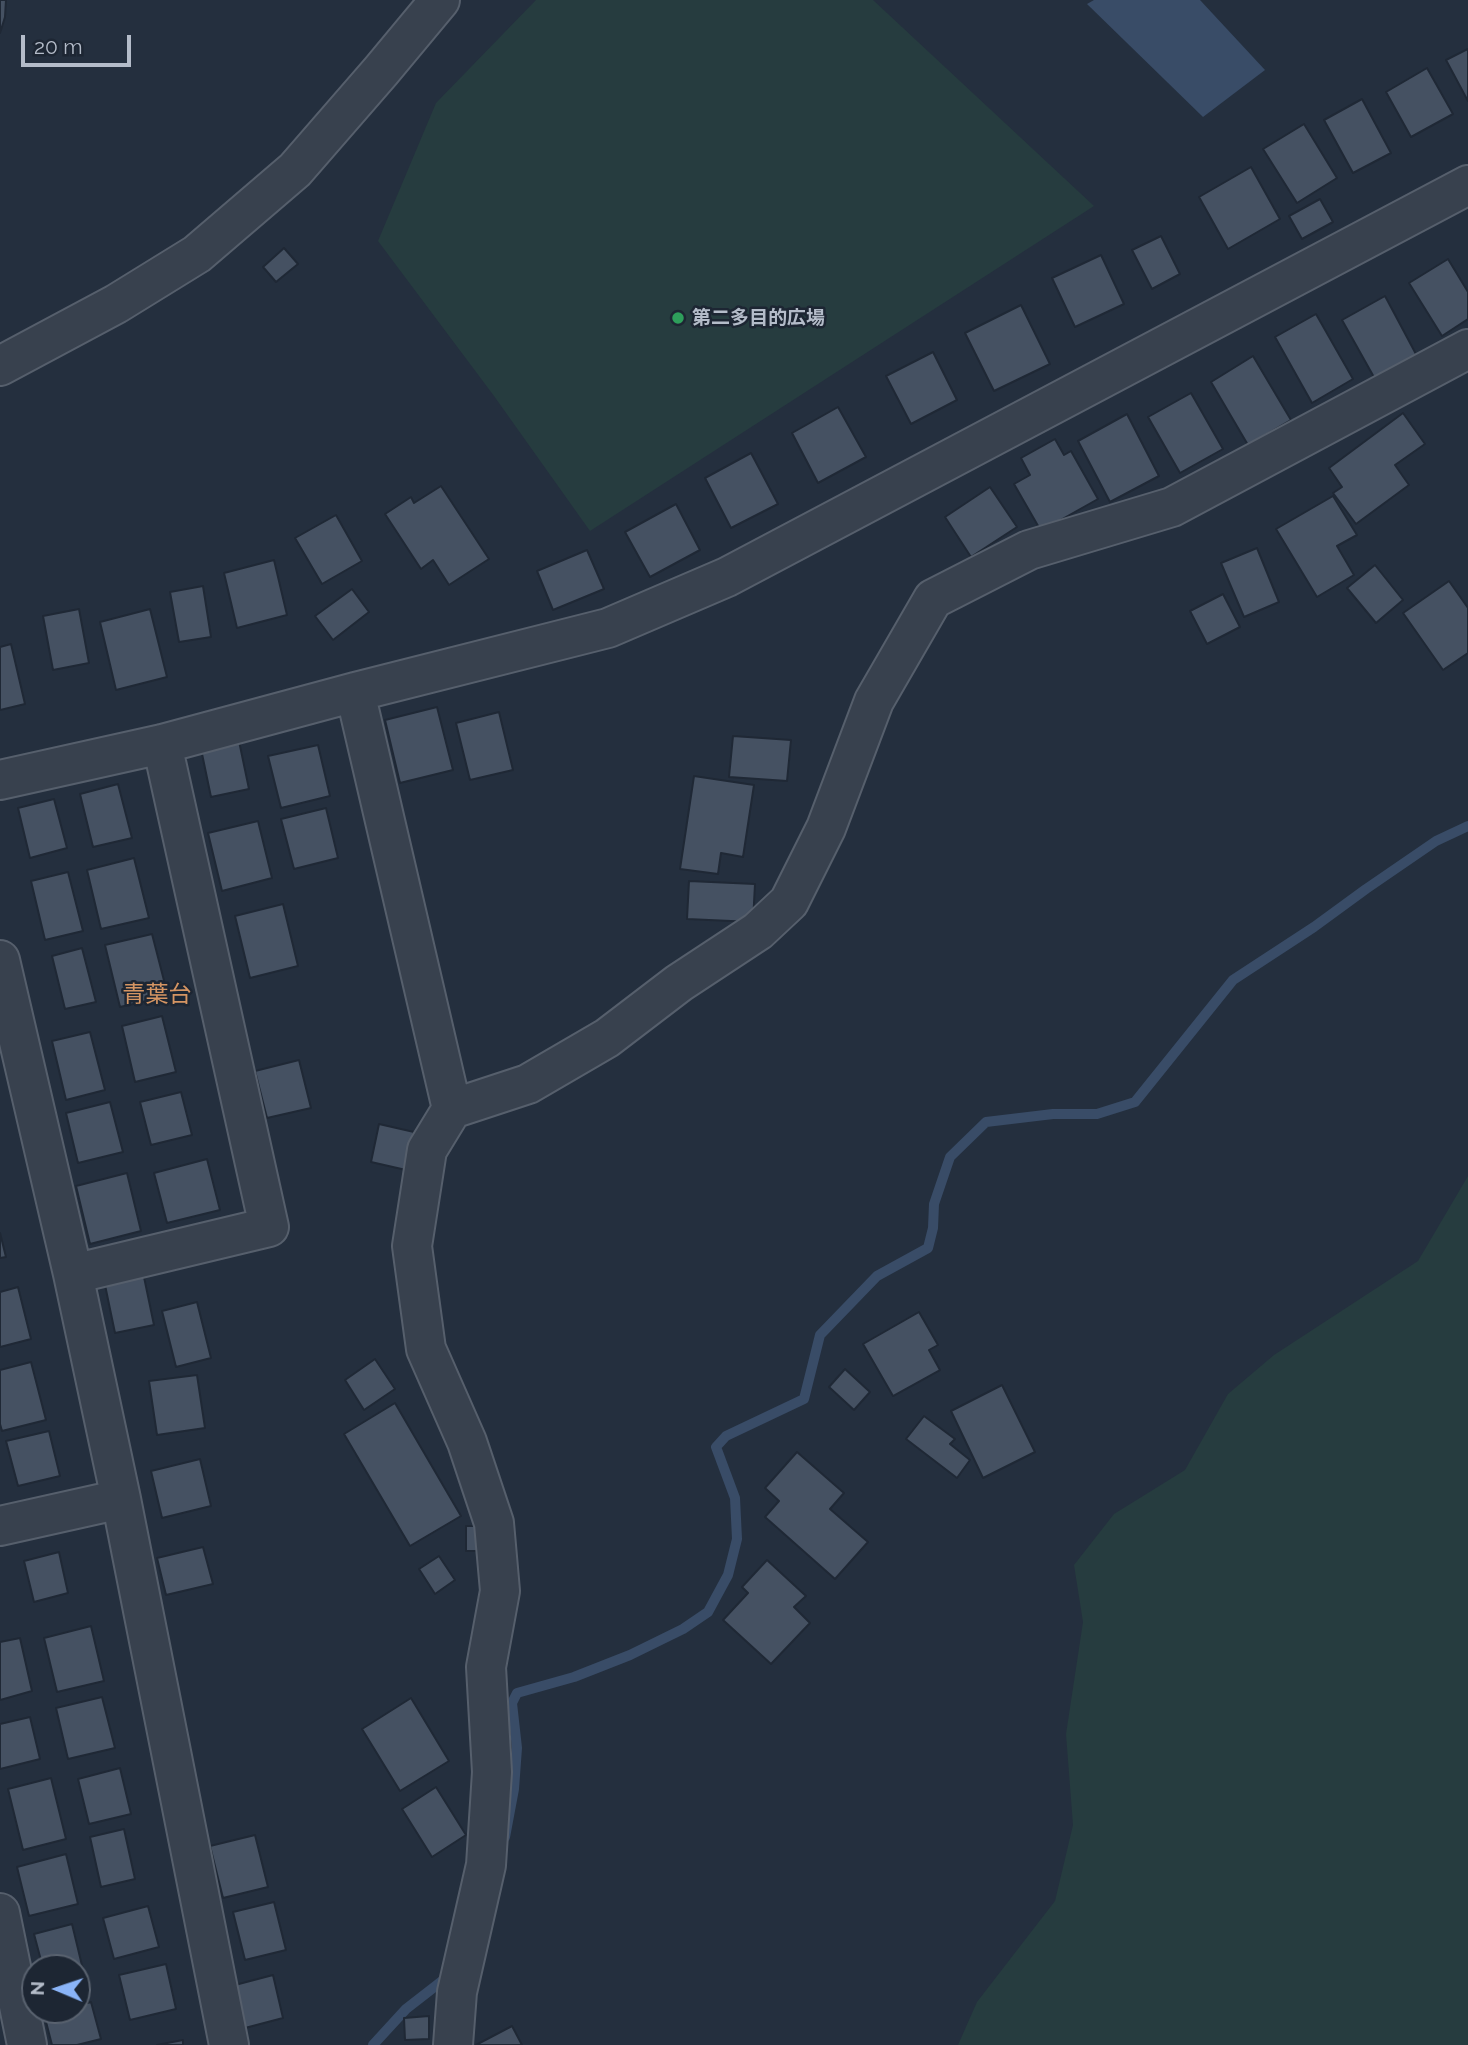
<!DOCTYPE html>
<meta charset="utf-8">
<style>
body{margin:0}
#map{position:relative;width:1468px;height:2045px;overflow:hidden;background:#242f3e;font-family:Raleway,sans-serif}
canvas{display:block}
.north{position:absolute;left:21px;top:1954px;width:70px;height:70px;box-sizing:border-box;background:#1d2633;border:2px solid #59626f;border-radius:50%;rotate:272deg;font-size:19px;font-weight:700;line-height:28px;text-align:center;color:#b4bcc9}
.north::after{content:'';display:block;margin:auto;width:24px;height:32px;background:#8ab4f8;clip-path:polygon(50% 0,100% 100%,50% 72%,0 100%)}
.scale{position:absolute;left:21px;top:35px;width:110px;height:32px;box-sizing:border-box;border:4px solid #b4bcc9;border-top:0;padding-left:9px;font-size:21px;line-height:24px;white-space:nowrap;color:#b4bcc9;-webkit-text-stroke:5px #1d2633;paint-order:stroke}
</style>
<div id="map">
<canvas width="1468" height="2045"></canvas>
<div class="north">N</div>
<div class="scale">20 m</div>
</div>
<script>
const context = document.querySelector('canvas').getContext('2d');
context.lineJoin = 'round';
function fillPath(path, color) { context.fillStyle = color; context.fill(path, 'evenodd'); }
const toPath = rows => new Path2D(rows.map(r => 'M' + r).join(''));
function trace(path, color, width, dash) { context.strokeStyle = color; context.lineWidth = width; context.lineCap = dash ? 'butt' : 'round'; context.setLineDash(dash || []); context.stroke(path); }
function write(font, color, halo, rows, align = 'center') {
  context.font = font + ' Raleway,"Noto Sans JP",sans-serif'; context.lineWidth = 5; context.setLineDash([]); context.textBaseline = 'middle'; context.strokeStyle = halo; context.fillStyle = color; for (const [text, x, y, turn = 0] of rows) {
    context.save(); context.translate(x, y); context.rotate((+turn || 0) * Math.PI / 180); context.textAlign = isNaN(turn) ? turn : align; if (halo) context.strokeText(text, 0, 0); context.fillText(text, 0, 0); context.restore();
  }
}
fillPath(toPath([
 [536,0,873,0,1094,206,590,531,494,396,378,241,436,103],
 [1468,1176,1468,2045,958,2045,977,2002,1055,1901,1073,1825,1066,1734,1083,1622,1074,1565,1114,1514,1185,1470,1228,1394,1274,1355,1418,1261]
]), '#263c3f');
fillPath(toPath([
 [1094,0,1200,0,1265,70,1203,117,1087,4]
]), '#394c67');
trace(toPath([
 [505,1837,514,1789,517,1748,512,1703,517,1693,574,1677,630,1655,683,1629,708,1612,728,1575,737,1539,735,1498,716,1447,726,1436,804,1399,820,1335,877,1276,928,1248,933,1228,934,1204,950,1157,986,1122,1053,1114,1097,1114,1135,1102,1233,980,1314,927,1366,889,1436,841,1468,826],
 [373,2045,406,2009,442,1981,452,1975]
]), '#394c67', 10);
const building = toPath([
 [0,0,6,0,5,17,0,33,0,0],
 [1468,49,1468,101,1446,60,1468,49],
 [1427,68,1453,114,1411,137,1386,92,1427,68],
 [1362,99,1391,153,1353,173,1324,120,1362,99],
 [1304,124,1337,178,1297,203,1263,149,1304,124],
 [1251,167,1280,219,1228,249,1199,197,1251,167],
 [1320,199,1333,222,1302,239,1289,216,1320,199],
 [1161,236,1180,274,1152,289,1132,250,1161,236],
 [284,248,298,264,276,282,263,267,284,248],
 [1101,255,1124,304,1075,327,1052,278,1101,255],
 [1448,259,1468,292,1468,319,1442,336,1409,283,1448,259],
 [1385,296,1417,356,1375,379,1342,320,1385,296],
 [1021,305,1050,364,994,391,965,333,1021,305],
 [1316,314,1353,379,1312,403,1275,337,1316,314],
 [933,352,957,400,911,424,886,376,933,352],
 [1253,356,1291,420,1248,445,1211,382,1253,356],
 [1191,393,1223,449,1180,473,1148,417,1191,393],
 [838,407,866,457,818,483,792,433,838,407],
 [1403,413,1425,444,1395,465,1409,485,1356,524,1333,493,1342,487,1329,468,1403,413],
 [1127,414,1159,476,1110,502,1078,441,1127,414],
 [1055,439,1064,455,1071,451,1098,499,1041,531,1014,484,1030,475,1021,458,1055,439],
 [751,453,778,504,731,528,705,478,751,453],
 [441,486,489,559,449,585,433,560,421,569,385,514,411,497,414,503,441,486],
 [990,487,1017,527,971,557,945,517,990,487],
 [1333,496,1357,535,1337,546,1354,575,1317,597,1276,529,1333,496],
 [676,504,700,550,650,577,625,532,676,504],
 [336,515,362,561,322,584,295,538,336,515],
 [1257,548,1279,602,1244,617,1221,563,1257,548],
 [587,550,604,589,553,610,537,571,587,550],
 [274,560,287,615,237,628,224,573,274,560],
 [1375,565,1403,600,1376,623,1347,588,1375,565],
 [1449,581,1468,608,1468,653,1443,670,1403,613,1449,581],
 [203,586,211,637,179,642,170,592,203,586],
 [352,589,369,612,333,640,315,616,352,589],
 [1223,594,1240,627,1207,644,1190,611,1223,594],
 [79,609,89,663,53,670,43,616,79,609],
 [150,609,167,677,116,690,100,622,150,609],
 [11,644,25,704,0,710,0,647,11,644],
 [437,707,453,770,400,783,385,720,437,707],
 [499,712,513,770,470,780,456,723,499,712],
 [733,736,791,740,787,781,729,777,733,736],
 [239,741,249,789,211,797,201,749,239,741],
 [318,745,330,796,281,808,268,756,318,745],
 [694,776,754,785,743,857,721,853,718,874,680,869,694,776],
 [118,784,132,838,93,847,80,794,118,784],
 [54,799,67,848,30,858,18,808,54,799],
 [326,808,338,858,294,869,281,819,326,808],
 [258,821,272,878,222,891,208,833,258,821],
 [134,858,149,918,101,929,87,870,134,858],
 [68,872,83,931,45,940,31,881,68,872],
 [689,881,755,884,753,922,687,919,689,881],
 [283,904,298,966,250,978,235,916,283,904],
 [152,934,168,996,120,1007,105,945,152,934],
 [82,948,96,1002,65,1009,52,956,82,948],
 [162,1016,176,1072,135,1082,122,1026,162,1016],
 [90,1032,105,1090,66,1100,52,1041,90,1032],
 [299,1060,311,1108,267,1118,255,1071,299,1060],
 [181,1092,192,1135,151,1145,140,1102,181,1092],
 [110,1102,123,1152,78,1163,66,1113,110,1102],
 [379,1124,414,1132,406,1170,371,1162,379,1124],
 [207,1159,220,1210,167,1223,154,1173,207,1159],
 [127,1173,141,1231,90,1244,76,1186,127,1173],
 [0,1233,6,1257,0,1258,0,1233],
 [144,1277,154,1325,115,1333,105,1285,144,1277],
 [18,1287,31,1339,0,1347,0,1292,18,1287],
 [197,1302,211,1358,176,1367,162,1311,197,1302],
 [919,1312,938,1345,929,1350,940,1370,893,1396,863,1344,919,1312],
 [375,1359,395,1389,364,1410,345,1380,375,1359],
 [31,1362,46,1420,2,1431,0,1424,0,1370,31,1362],
 [845,1369,870,1392,854,1410,829,1387,845,1369],
 [197,1375,205,1428,157,1435,149,1381,197,1375],
 [1002,1385,1035,1452,983,1478,951,1411,1002,1385],
 [395,1403,461,1516,410,1546,344,1434,395,1403],
 [924,1416,955,1439,950,1444,970,1460,957,1478,906,1439,924,1416],
 [49,1431,60,1476,18,1486,6,1441,49,1431],
 [797,1452,844,1493,830,1509,868,1542,835,1579,765,1517,779,1501,765,1488,797,1452],
 [200,1459,211,1506,162,1518,151,1471,200,1459],
 [466,1526,484,1526,484,1551,466,1551,466,1526],
 [203,1547,213,1584,166,1595,157,1558,203,1547],
 [59,1552,68,1593,34,1602,24,1561,59,1552],
 [439,1556,455,1580,435,1594,419,1569,439,1556],
 [767,1560,806,1596,794,1607,810,1623,771,1664,723,1620,748,1593,742,1587,767,1560],
 [91,1626,104,1681,57,1692,44,1638,91,1626],
 [20,1638,32,1691,0,1700,0,1642,20,1638],
 [102,1697,115,1748,68,1759,56,1708,102,1697],
 [411,1698,449,1761,400,1791,362,1729,411,1698],
 [30,1717,40,1759,0,1769,0,1724,30,1717],
 [120,1768,131,1814,89,1824,78,1779,120,1768],
 [51,1778,66,1839,23,1850,8,1789,51,1778],
 [436,1787,466,1835,432,1857,402,1809,436,1787],
 [124,1829,135,1879,101,1887,90,1837,124,1829],
 [255,1835,268,1887,223,1898,210,1846,255,1835],
 [66,1854,78,1904,29,1916,17,1867,66,1854],
 [274,1902,286,1950,245,1960,233,1912,274,1902],
 [148,1906,159,1947,114,1959,103,1918,148,1906],
 [72,1924,86,1982,77,1984,77,1968,43,1968,34,1934,72,1924],
 [166,1964,176,2009,130,2020,119,1975,166,1964],
 [273,1975,283,2018,245,2028,235,1985,273,1975],
 [91,2002,101,2039,77,2045,52,2045,44,2014,59,2010,77,2010,77,2006,91,2002],
 [429,2016,429,2039,405,2040,404,2018,429,2016],
 [512,2026,522,2045,476,2045,512,2026],
 [183,2040,183,2045,157,2045,183,2040]
]);
fillPath(building, '#455162');
trace(building, '#1f2835', 2);
const minor = toPath([
 [355,692,452,1109],
 [0,780,162,744,355,692,608,628,727,577,1468,185],
 [0,960,73,1274,121,1499,229,2045],
 [73,1274,269,1227,162,744],
 [0,1526,121,1499],
 [0,1913,27,2045],
 [453,2045,457,1992,486,1865,492,1772,486,1667,500,1591,494,1523,467,1442,426,1349,412,1246,427,1150,452,1109,528,1084,607,1038,679,983,758,931,789,902,826,828,874,701,933,599,1029,550,1172,507,1468,349]
]);
const tertiary = toPath([
 [0,366,116,304,197,254,295,170,381,71,440,0]
]);
trace(minor, '#565f6c', 42);
trace(tertiary, '#565f6c', 42);
trace(minor, '#38414e', 38);
trace(tertiary, '#38414e', 38);
for (const [x, y, r, color] of [
 [678,318,7,"#2e9e5b"]
]) { const dot = new Path2D(); dot.arc(x, y, r, 0, 2 * Math.PI); context.fillStyle = color; context.fill(dot); trace(dot, '#1d2633', 2.5); }
write('bold 19px', '#b4bcc9', '#1d2633', [
 ["第二多目的広場",692,318]
], 'left');
write('23px', '#d59563', '#1d2633', [
 ["青葉台",157,995]
]);
</script>
